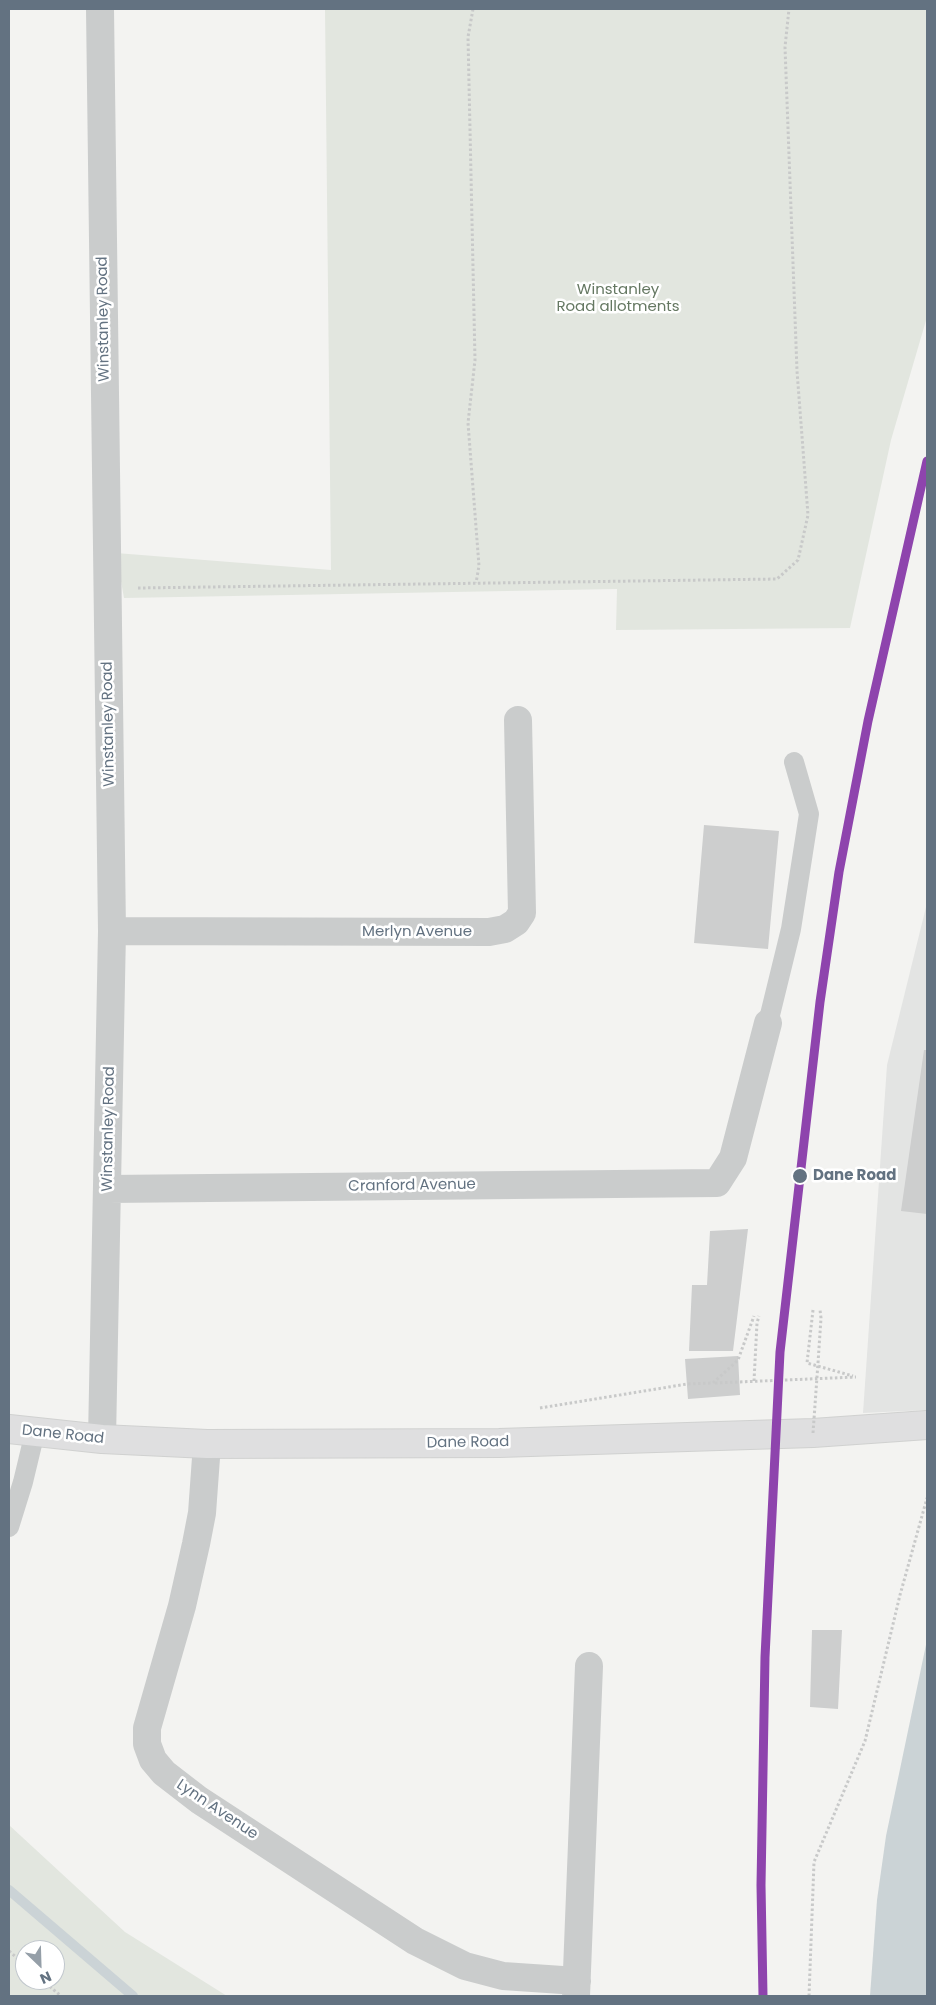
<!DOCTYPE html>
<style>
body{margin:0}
#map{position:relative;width:936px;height:2005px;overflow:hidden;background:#f3f3f1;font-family:Poppins,sans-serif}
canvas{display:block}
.frame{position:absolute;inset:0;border:10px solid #637281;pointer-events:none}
.north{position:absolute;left:15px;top:1940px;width:50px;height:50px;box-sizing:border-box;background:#fff;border:1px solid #c1c7cd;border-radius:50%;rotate:156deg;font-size:14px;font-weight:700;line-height:20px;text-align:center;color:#637281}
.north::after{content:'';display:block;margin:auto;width:18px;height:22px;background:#959fa8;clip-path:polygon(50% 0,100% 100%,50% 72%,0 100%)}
</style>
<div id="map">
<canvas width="936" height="2005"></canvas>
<div class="frame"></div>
<div class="north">N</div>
</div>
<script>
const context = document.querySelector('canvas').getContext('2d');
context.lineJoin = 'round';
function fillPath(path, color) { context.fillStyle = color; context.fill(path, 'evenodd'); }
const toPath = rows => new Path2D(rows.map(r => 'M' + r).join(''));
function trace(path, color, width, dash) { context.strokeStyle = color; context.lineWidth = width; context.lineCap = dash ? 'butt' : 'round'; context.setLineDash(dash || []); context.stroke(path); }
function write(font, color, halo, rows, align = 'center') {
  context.font = font + ' Poppins,sans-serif'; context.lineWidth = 5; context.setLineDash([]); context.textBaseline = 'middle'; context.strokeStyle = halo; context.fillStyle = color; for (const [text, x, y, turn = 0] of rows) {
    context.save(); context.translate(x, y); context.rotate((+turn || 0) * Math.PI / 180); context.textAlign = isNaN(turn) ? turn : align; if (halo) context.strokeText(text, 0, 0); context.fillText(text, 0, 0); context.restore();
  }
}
fillPath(toPath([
 [927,903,927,1410,863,1413,887,1065]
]), '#e3e4e3');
fillPath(toPath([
 [325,9,927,9,927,317,891,440,850,628,616,630,617,589,124,598,116,553,331,570],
 [9,1825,125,1932,227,1996,9,1996],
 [25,1950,55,1950,55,1980,25,1980]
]), '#e2e6df');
fillPath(toPath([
 [927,1640,927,1996,870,1996,877,1900,886,1836]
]), '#cbd3d6');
trace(toPath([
 [9,1890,133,1996]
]), '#cbd3d6', 10);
fillPath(toPath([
 [704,825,779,831,768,949,694,943],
 [924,1050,927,1050,927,1214,901,1211],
 [748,1229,733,1351,689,1351,692,1285,707,1285,710,1231],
 [738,1356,740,1395,688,1399,685,1359],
 [812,1630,842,1630,838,1709,810,1707]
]), '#cdcece');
const secondary = toPath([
 [9,1429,102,1439,207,1444,499,1443,813,1433,927,1425]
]);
trace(secondary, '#d0d1d0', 30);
trace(toPath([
 [473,9,468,37,475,360,468,423,479,566,476,583],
 [138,588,777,579,798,560,808,515,797,371,785,47,789,9],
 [813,1310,807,1363,853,1376],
 [818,1363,821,1318,820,1310],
 [754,1381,757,1323,759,1316],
 [715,1383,856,1377],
 [540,1408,687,1384,713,1383,738,1360,754,1316],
 [9,1951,25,1965],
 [42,1980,61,1996],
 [809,1996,814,1862,865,1741,900,1595,927,1498]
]), '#c8c9c9', 3, [2.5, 2.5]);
trace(toPath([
 [768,1023,791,929,809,814,794,762],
 [9,1527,23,1482,35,1432]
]), '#cacccc', 20);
trace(toPath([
 [100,9,112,931,102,1439],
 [112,931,489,932,505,929,516,922,522,913,518,720],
 [108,1189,717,1183,733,1158,768,1023],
 [207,1444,202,1513,196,1544,182,1606,147,1728,147,1744,153,1760,164,1773,199,1800,415,1941,465,1966,503,1976,577,1981],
 [576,1996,589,1666]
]), '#cacccc', 28);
trace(secondary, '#dfdfe0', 28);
trace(toPath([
 [813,1433,818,1363]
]), '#c8c9c9', 3, [2.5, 2.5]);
trace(toPath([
 [763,1996,761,1885,765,1657,780,1352,820,1002,839,872,868,721,927,461]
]), '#8e44ad', 9);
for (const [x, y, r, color] of [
 [800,1176,8,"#637281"]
]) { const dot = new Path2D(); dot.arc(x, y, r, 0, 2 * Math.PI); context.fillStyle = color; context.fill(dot); trace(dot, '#fff', 2); }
write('15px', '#657862', '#fff', [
 ["Winstanley",618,290],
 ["Road allotments",618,307]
]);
write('15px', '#637281', '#fff', [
 ["Winstanley Road",104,319,-91],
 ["Winstanley Road",109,724,-91],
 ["Merlyn Avenue",417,932],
 ["Winstanley Road",109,1129,-89],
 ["Cranford Avenue",412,1186,-1],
 ["Dane Road",63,1435,6],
 ["Dane Road",468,1443,-1],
 ["Lynn Avenue",217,1810,34]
]);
write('bold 15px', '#637281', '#fff', [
 ["Dane Road",813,1176]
], 'left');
</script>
